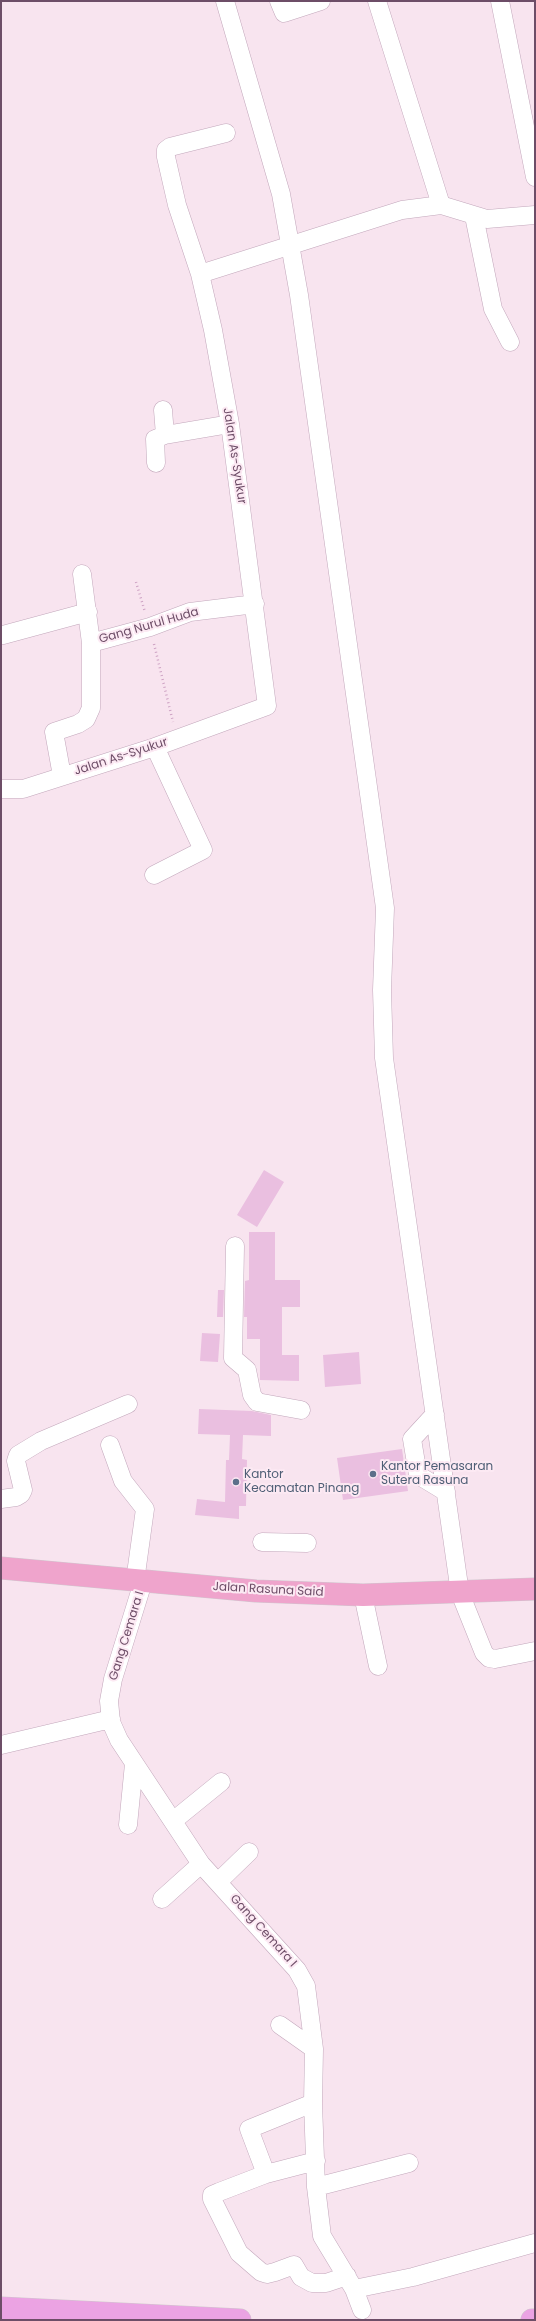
<!DOCTYPE html>
<style>
body{margin:0}
#map{position:relative;width:536px;height:2321px;overflow:hidden;background:#f8e4ef;font-family:Poppins,sans-serif}
canvas{display:block}
.frame{position:absolute;inset:0;border:2px solid #6d4d67;pointer-events:none}
</style>
<div id="map">
<canvas width="536" height="2321"></canvas>
<div class="frame"></div>
</div>
<script>
const context = document.querySelector('canvas').getContext('2d');
context.lineJoin = 'round';
function fillPath(path, color) { context.fillStyle = color; context.fill(path, 'evenodd'); }
const toPath = rows => new Path2D(rows.map(r => 'M' + r).join(''));
function trace(path, color, width, dash) { context.strokeStyle = color; context.lineWidth = width; context.lineCap = dash ? 'butt' : 'round'; context.setLineDash(dash || []); context.stroke(path); }
function write(font, color, halo, rows, align = 'center') {
  context.font = font + ' Poppins,sans-serif'; context.lineWidth = 4; context.setLineDash([]); context.textBaseline = 'middle'; context.strokeStyle = halo; context.fillStyle = color; for (const [text, x, y, turn = 0] of rows) {
    context.save(); context.translate(x, y); context.rotate((+turn || 0) * Math.PI / 180); context.textAlign = isNaN(turn) ? turn : align; if (halo) context.strokeText(text, 0, 0); context.fillText(text, 0, 0); context.restore();
  }
}
fillPath(toPath([
 [264,1170,284,1182,257,1227,237,1215],
 [249,1232,275,1232,275,1280,300,1280,300,1307,282,1307,282,1355,299,1355,299,1381,260,1380,260,1339,247,1339,247,1317,244,1317,245,1281,249,1280],
 [218,1290,224,1290,223,1317,217,1317],
 [202,1333,220,1334,218,1362,200,1361],
 [359,1352,361,1384,325,1387,323,1355],
 [199,1409,252,1411,271,1415,271,1436,243,1435,242,1459,247,1460,246,1506,239,1506,239,1519,195,1515,197,1499,225,1502,226,1460,229,1460,230,1435,198,1434],
 [402,1449,408,1491,343,1500,337,1458]
]), '#eabfe0');
const minor = toPath([
 [225,1,281,194,299,295,385,908,382,990,384,1058,460,1593,484,1653,489,1658,495,1659,535,1651],
 [279,1,284,13,321,1],
 [377,1,441,205],
 [500,1,535,177],
 [474,216,493,309,510,342],
 [200,274,402,210,441,205,487,219,535,215],
 [163,410,165,435,230,424],
 [156,463,155,439,165,435],
 [3,635,88,612],
 [91,643,150,627,190,612,255,604],
 [62,776,54,732,78,724,86,719,91,708,91,643,82,574],
 [1,789,23,789,155,747,267,706,230,424,213,330,200,274,177,205,166,157,166,150,170,147,226,133],
 [154,875,203,850,155,747],
 [235,1246,233,1358,247,1370,252,1395,257,1402,301,1410],
 [435,1414,412,1439,418,1475,446,1492],
 [110,1445,123,1481,145,1509,135,1581],
 [1,1499,16,1497,21,1494,23,1490,16,1461,18,1455,41,1441,128,1404],
 [262,1542,307,1543],
 [143,1582,113,1679,109,1701,111,1722,119,1740,201,1864,297,1970,306,1986,314,2049,313,2103,316,2187,322,2236,354,2289,362,2310],
 [363,1595,378,1666],
 [1,1745,111,1719],
 [173,1821,221,1782],
 [128,1825,134,1764],
 [218,1882,249,1852],
 [162,1899,201,1864],
 [280,2025,314,2049],
 [316,2161,266,2174,219,2192,212,2195,212,2199,239,2253,261,2272,267,2274,275,2272,294,2265,301,2277,312,2283,326,2283,347,2276],
 [266,2174,249,2129,313,2103],
 [316,2187,409,2163],
 [354,2289,413,2277,535,2243]
]);
const major = toPath([
 [1,1568,256,1591,363,1595,535,1589]
]);
const highway = toPath([
 [1,2308,240,2320],
 [532,2320,535,2320]
]);
trace(minor, '#c2a7bb', 19);
trace(major, '#d0c6ce', 23);
trace(highway, '#d0c6ce', 23);
trace(toPath([
 [136,582,145,612],
 [154,644,173,722]
]), '#cea3c4', 2.5, [1, 3]);
trace(minor, '#fff', 18);
trace(major, '#efa4cc', 22);
trace(highway, '#eba3e3', 22);
for (const [x, y, r, color] of [
 [373,1474,4,"#5c6f8a"],
 [236,1482,4,"#5c6f8a"]
]) { const dot = new Path2D(); dot.arc(x, y, r, 0, 2 * Math.PI); context.fillStyle = color; context.fill(dot); trace(dot, '#fce9f3', 1.5); }
write('12px', '#6d4d67', '#fce9f3', [
 ["Jalan As-Syukur",234,456,81],
 ["Gang Nurul Huda",149,626,-16],
 ["Jalan As-Syukur",121,757,-18],
 ["Jalan Rasuna Said",268,1590,3],
 ["Gang Cemara I",127,1636,-73],
 ["Gang Cemara I",263,1931,48]
]);
write('12px', '#4e5e75', '#fce9f3', [
 ["Kantor Pemasaran",381,1467],
 ["Sutera Rasuna",381,1481],
 ["Kantor",244,1475],
 ["Kecamatan Pinang",244,1489]
], 'left');
</script>
